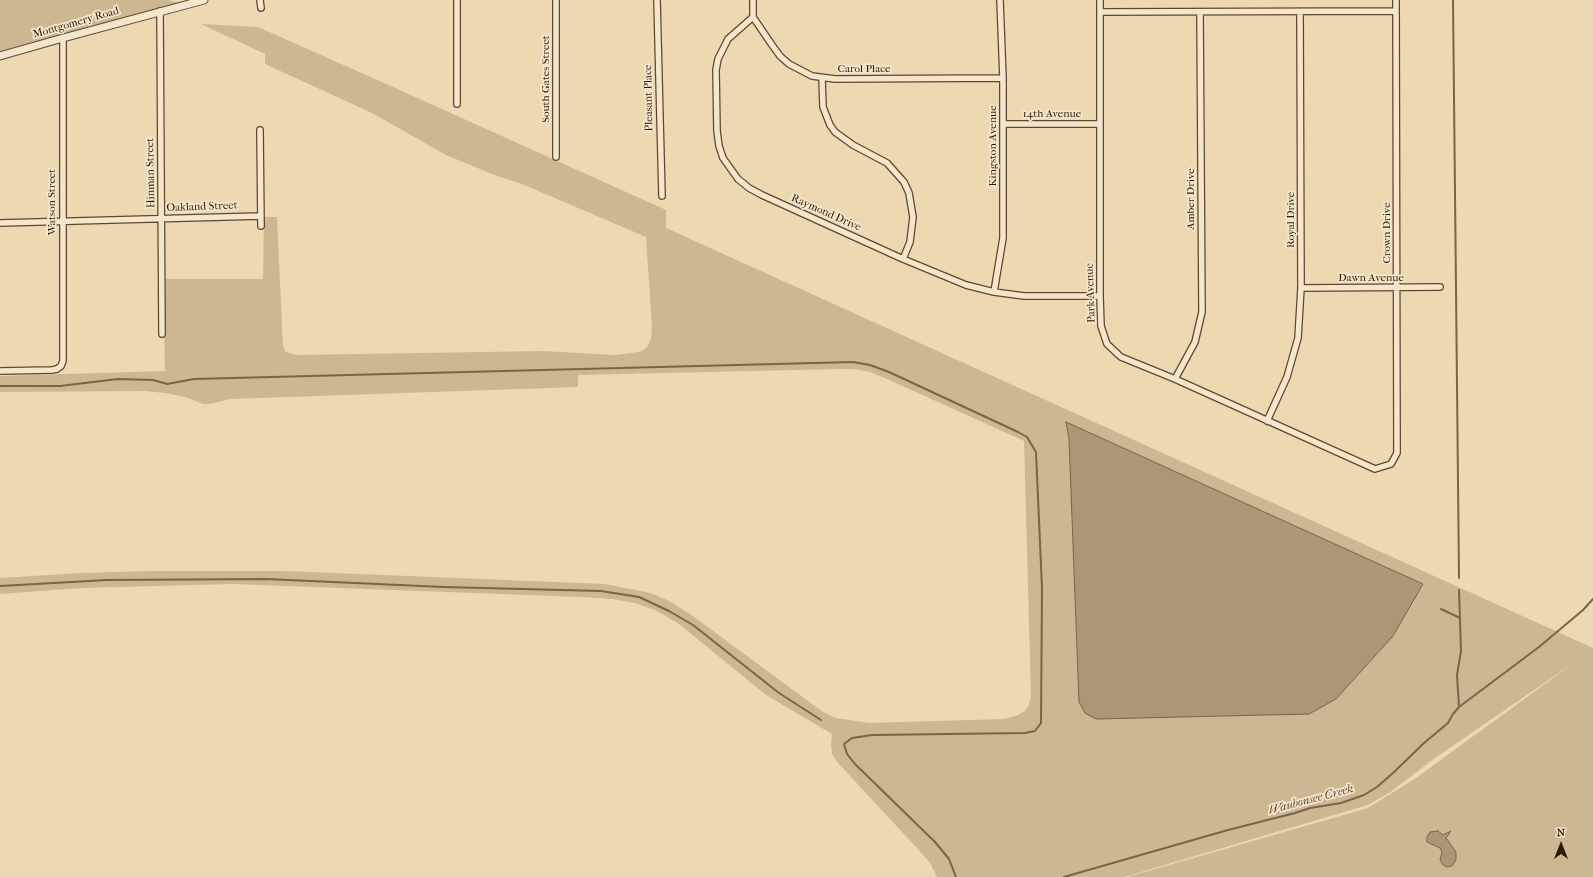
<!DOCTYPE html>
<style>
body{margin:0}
#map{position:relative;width:1593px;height:877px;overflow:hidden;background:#ecd8b1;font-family:"IM FELL French Canon",serif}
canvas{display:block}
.north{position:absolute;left:1541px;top:825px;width:40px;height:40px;-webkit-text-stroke:3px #f3e6cc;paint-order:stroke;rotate:0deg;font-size:11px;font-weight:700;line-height:16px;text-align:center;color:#2d1802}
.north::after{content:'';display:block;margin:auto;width:14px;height:18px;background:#2d1802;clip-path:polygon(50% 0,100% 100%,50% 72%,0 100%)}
</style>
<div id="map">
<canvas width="1593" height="877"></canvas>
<div class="north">N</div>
</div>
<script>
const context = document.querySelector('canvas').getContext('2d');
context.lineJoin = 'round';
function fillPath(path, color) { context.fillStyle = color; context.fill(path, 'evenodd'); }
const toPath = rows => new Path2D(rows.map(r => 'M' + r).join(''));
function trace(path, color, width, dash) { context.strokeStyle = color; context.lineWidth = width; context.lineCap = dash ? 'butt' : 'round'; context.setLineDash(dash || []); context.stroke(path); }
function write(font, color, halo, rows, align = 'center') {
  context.font = font + ' "IM FELL French Canon",serif'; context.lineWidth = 3.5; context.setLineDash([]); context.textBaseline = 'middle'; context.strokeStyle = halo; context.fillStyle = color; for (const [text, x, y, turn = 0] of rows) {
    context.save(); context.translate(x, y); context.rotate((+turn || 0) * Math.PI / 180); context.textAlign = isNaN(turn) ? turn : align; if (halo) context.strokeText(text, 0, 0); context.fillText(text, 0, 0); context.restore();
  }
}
fillPath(toPath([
 [0,0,169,0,184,5,0,56],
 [201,24,258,27,393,87,666,210,666,228,1593,648,1593,877,1127,877,1368,808,1416,778,1575,662,1435,758,1389,793,1368,805,1124,877,937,877,930,863,917,848,838,763,832,754,831,745,832,734,766,695,679,624,655,610,635,603,613,599,581,597,233,584,81,588,0,594,0,578,80,573,150,571,285,571,605,584,651,593,669,601,690,614,823,712,836,718,869,723,1004,719,1018,715,1025,711,1029,705,1031,696,1024,441,885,378,870,372,853,369,839,369,578,375,578,387,230,399,210,404,203,404,185,397,165,393,145,391,0,392,0,376,165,371,163,279,263,279,264,217,277,217,283,346,285,351,289,353,297,355,543,351,614,355,632,353,642,351,648,346,651,339,652,327,646,237,522,184,497,176,446,155,372,113,265,64,265,54]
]), '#ccb793');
const water = toPath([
 [1066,422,1423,584,1393,636,1336,699,1309,714,1096,719,1085,713,1079,702,1069,439,1066,422],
 [1438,831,1443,835,1451,831,1446,838,1456,852,1456,860,1452,866,1447,867,1442,864,1440,859,1442,852,1440,848,1427,842,1427,837,1430,832,1438,831]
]);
fillPath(water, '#ab9776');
trace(water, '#796448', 1);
trace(toPath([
 [1453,0,1459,578],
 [0,386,60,386,118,379,153,380,167,384,194,379,853,362,870,365,889,372,1018,432,1027,437,1036,452,1042,588,1041,723,1035,731,1025,733,872,735,852,738,844,744,847,754,855,764,935,842,949,859,956,877],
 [0,586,107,580,266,579,444,587,601,591,639,597,669,611,693,625,779,693,821,720],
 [1441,609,1460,618],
 [1459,707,1457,675,1461,651,1459,590],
 [1064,877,1228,830,1295,813,1310,808,1341,803,1364,795,1377,787,1393,773,1424,743,1448,723,1453,714,1459,707,1539,647,1583,610,1593,599]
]), '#796448', 2);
const minor = toPath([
 [260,0,261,8],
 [556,0,556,157],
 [657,0,662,196],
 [753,0,753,17,772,45,780,56,789,64,812,76,835,79,1003,78],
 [1100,0,1100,296,1101,326,1107,344,1121,357,1175,379,1375,469,1391,464,1397,453,1396,0],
 [160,11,162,334],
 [1100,12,1396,11],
 [753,17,728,39,718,59,716,70,717,131,719,146,723,158,738,179,749,188,762,195,903,259,966,285,994,292,1024,296,1100,296],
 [822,78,823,107,830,125,835,132,853,145,887,163,904,182,909,193,913,217,910,242,903,259],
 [457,104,457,0],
 [1003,124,1100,124],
 [260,130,261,226],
 [0,223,261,216],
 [1301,288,1440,287],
 [994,292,1003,238,1003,78,1000,0],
 [0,371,52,370,57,369,61,366,63,361,63,38],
 [1175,379,1195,342,1202,312,1200,12],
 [1267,421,1287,377,1298,338,1301,288,1300,12]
]);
const tertiary = toPath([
 [0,56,63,38,204,0]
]);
trace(minor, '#5d482e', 8);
trace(tertiary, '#5d482e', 9);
trace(minor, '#f3e6cc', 5.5);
trace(tertiary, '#f3e6cc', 7);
write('11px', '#2d1802', '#f3e6cc', [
 ["Montgomery Road",76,23,-16],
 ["Carol Place",864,69],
 ["South Gates Street",546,79,-90],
 ["Pleasant Place",649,98,-91],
 ["14th Avenue",1052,114],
 ["Kingston Avenue",993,146,-90],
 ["Hinman Street",151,173,-91],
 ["Amber Drive",1191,199,-90],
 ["Watson Street",52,202,-90],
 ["Oakland Street",202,207,-2],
 ["Raymond Drive",826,213,24],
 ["Royal Drive",1291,220,-90],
 ["Crown Drive",1387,233,-90],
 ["Dawn Avenue",1371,278],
 ["Park Avenue",1091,293,-92]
]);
write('italic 12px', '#5f4b30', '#f3e6cc', [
 ["Waubonsee Creek",1311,800,-15]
]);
</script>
